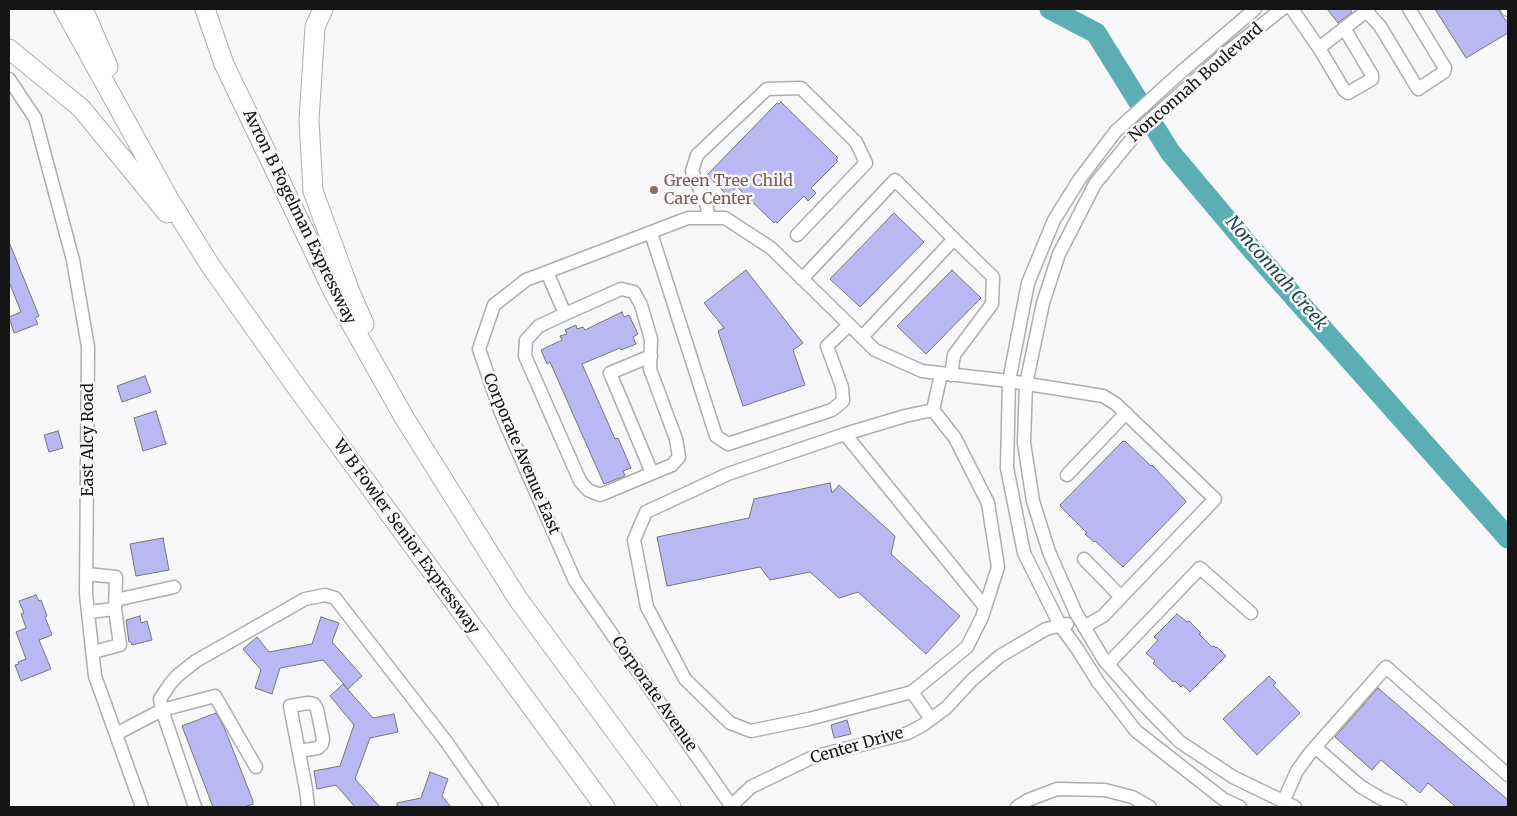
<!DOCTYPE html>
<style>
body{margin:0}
#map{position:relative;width:1517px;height:816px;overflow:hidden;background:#f8f8fa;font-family:Merriweather,serif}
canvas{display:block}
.frame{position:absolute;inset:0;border:10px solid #151516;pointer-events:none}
</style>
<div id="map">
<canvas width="1517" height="816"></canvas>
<div class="frame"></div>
</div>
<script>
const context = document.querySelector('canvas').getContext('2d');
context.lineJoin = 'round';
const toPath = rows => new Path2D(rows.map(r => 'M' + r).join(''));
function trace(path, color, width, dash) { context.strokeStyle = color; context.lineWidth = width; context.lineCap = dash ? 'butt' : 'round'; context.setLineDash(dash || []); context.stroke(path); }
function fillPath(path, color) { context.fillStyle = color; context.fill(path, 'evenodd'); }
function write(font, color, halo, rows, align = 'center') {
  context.font = font + ' Merriweather,serif'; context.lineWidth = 5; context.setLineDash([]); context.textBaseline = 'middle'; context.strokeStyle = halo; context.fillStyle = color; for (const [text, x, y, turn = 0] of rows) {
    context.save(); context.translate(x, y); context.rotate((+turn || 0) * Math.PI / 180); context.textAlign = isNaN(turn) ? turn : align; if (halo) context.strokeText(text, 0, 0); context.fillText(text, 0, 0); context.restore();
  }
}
trace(toPath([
 [1050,9,1096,33,1170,152,1249,246,1508,538]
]), '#5bafb2', 21);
const building = toPath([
 [1327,9,1350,9,1352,12,1338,23,1327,9],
 [1435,9,1499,9,1501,14,1508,23,1508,33,1466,58,1435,9],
 [781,102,838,158,836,160,838,161,811,188,816,193,808,201,804,196,777,223,776,221,774,223,737,187,730,195,729,193,727,195,707,175,777,103,779,104,781,102],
 [894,213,924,242,860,307,830,279,894,213],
 [9,242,39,316,35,318,38,324,14,333,9,317,21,312,9,282,9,242],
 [746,270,803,343,793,350,805,385,743,406,718,331,724,328,704,303,746,270],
 [952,270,981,298,926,354,897,326,952,270],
 [622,312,624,317,629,315,638,334,633,337,636,344,621,350,620,348,582,364,615,439,618,438,631,468,623,471,625,476,604,484,550,362,547,364,541,350,562,340,560,336,567,334,565,330,576,325,577,329,583,327,585,330,622,312],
 [145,376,151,392,122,402,117,386,145,376],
 [156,411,166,444,143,451,134,418,156,411],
 [58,431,63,448,49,452,44,435,58,431],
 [1123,441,1124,442,1125,441,1151,466,1152,465,1185,500,1186,502,1123,567,1095,541,1094,542,1085,534,1087,533,1061,507,1060,505,1123,441],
 [830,483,832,493,839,485,895,536,891,554,960,616,926,654,858,592,839,598,810,572,770,580,760,567,667,586,657,537,749,518,754,499,830,483],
 [163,538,169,570,136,576,130,544,163,538],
 [36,595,39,601,41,600,47,616,45,617,52,635,39,640,51,669,21,681,15,665,19,664,18,662,26,659,16,632,26,628,21,614,24,613,19,601,36,595],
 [1177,614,1187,622,1189,621,1201,633,1199,634,1212,647,1214,646,1216,648,1217,647,1226,656,1190,692,1183,685,1181,687,1175,681,1173,682,1153,663,1155,661,1146,653,1158,640,1154,637,1177,614],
 [140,616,141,623,147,621,152,640,132,645,131,642,129,642,126,620,140,616],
 [321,617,339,623,332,642,362,676,348,689,323,660,280,668,272,694,255,688,261,670,243,649,257,637,269,652,312,644,321,617],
 [1269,676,1276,683,1273,685,1300,713,1257,755,1223,719,1269,676],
 [343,684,373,718,394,714,398,732,370,738,355,779,380,807,355,807,336,785,317,789,314,771,340,766,354,725,330,696,343,684],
 [1378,688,1508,800,1508,807,1456,807,1428,783,1420,793,1381,760,1372,770,1335,737,1378,688],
 [216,713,224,727,253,801,253,804,244,807,213,807,182,726,216,713],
 [847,720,851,734,834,738,831,725,847,720],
 [430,772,448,779,442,796,451,807,397,807,397,803,421,798,430,772]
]);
fillPath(building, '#b9b8f2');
trace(building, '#777778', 1);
const minor = toPath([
 [1282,9,1225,54,1139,130,1095,184,1059,254,1043,303,1026,384,1024,443,1033,501,1049,552,1076,613,1104,660,1143,704,1180,742,1233,777,1295,807],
 [1292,9,1319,48,1369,9],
 [1507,9,1508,10],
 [1366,11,1380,26,1418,89,1444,72,1445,68,1409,9],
 [1319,48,1344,90,1348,93,1372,79,1372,75,1344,28],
 [9,79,35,118,73,260,88,347,86,594,95,676,142,807],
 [708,218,707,206,692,171,697,155,767,89,801,88,856,142,866,163,797,235],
 [651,233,716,436,728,444,832,410,843,401,842,387,827,346,849,325],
 [547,272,565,314,539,326,526,340,525,356,580,481,588,490,600,495,672,465,679,457,676,439,650,369,651,339,641,305,634,292,621,289,565,314],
 [802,279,895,180,954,239],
 [862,337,954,239,993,277,992,304,954,355,951,375],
 [651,356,610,373,652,473],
 [933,410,955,438,988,503,998,567,982,617,967,647,912,692,809,719,751,731,730,723,685,679,647,607,634,540,646,512,728,474,845,434,905,416,933,410,941,374],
 [845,434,985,607],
 [1067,475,1126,413],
 [1084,559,1121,597],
 [86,574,116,577,115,609,120,645,93,652],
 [116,600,174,587],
 [88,612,115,609],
 [1108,664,1200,568,1251,613],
 [912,692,931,719],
 [116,734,162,710,215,696,256,767],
 [1315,747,1360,786,1380,798,1400,807],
 [299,751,318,748,322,744,323,739,317,709,314,704,308,703,290,706,306,789,308,807],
 [1283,802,1297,771,1310,753,1386,667,1508,775],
 [731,806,751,787,813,757,908,733,923,725,946,708,973,679,1000,656,1046,629,1067,624],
 [195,807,162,710,160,699,170,684,177,676,196,661,305,599,325,595,335,598,445,740,492,807],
 [732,807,575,581,501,413,479,349,494,305,526,280,688,218,725,218,771,248,875,350,922,371,1009,381,1103,396,1116,404,1215,499,1103,616,1084,627],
 [1017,807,1028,800,1057,789,1105,790,1132,797,1150,807],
 [1240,807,1223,799,1136,731,1098,682,1078,650,1060,625,1024,553,1007,468,1009,381,1028,283,1054,220,1079,180,1116,131,1180,73,1255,9]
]);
const highway = toPath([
 [64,9,170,201,210,265,295,385,605,807],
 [83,9,108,67],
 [205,9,224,64,334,293,405,419,518,599,671,807],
 [323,9,315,27,309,120,313,191,350,292,364,324],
 [9,49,81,108,167,213]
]);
trace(minor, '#aeaeb0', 15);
trace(highway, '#aeaeb0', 21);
trace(minor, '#fff', 12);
trace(highway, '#fff', 19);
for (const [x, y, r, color] of [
 [654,190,5,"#8d6e63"]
]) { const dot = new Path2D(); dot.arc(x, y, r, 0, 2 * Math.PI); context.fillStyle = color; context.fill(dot); trace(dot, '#f8f8fa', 2); }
write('16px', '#151516', '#f8f8fa', [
 ["Nonconnah Boulevard",1196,83,-41],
 ["Avron B Fogelman Expressway",299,217,64],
 ["East Alcy Road",88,440,-90],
 ["Corporate Avenue East",521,454,67],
 ["W B Fowler Senior Expressway",406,537,54],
 ["Corporate Avenue",654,694,55],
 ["Center Drive",857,746,-16]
]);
write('16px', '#785e54', '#f8f8fa', [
 ["Green Tree Child",664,181],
 ["Care Center",664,199]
], 'left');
write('italic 18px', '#21484a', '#f8f8fa', [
 ["Nonconnah Creek",1276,273,49]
]);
</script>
